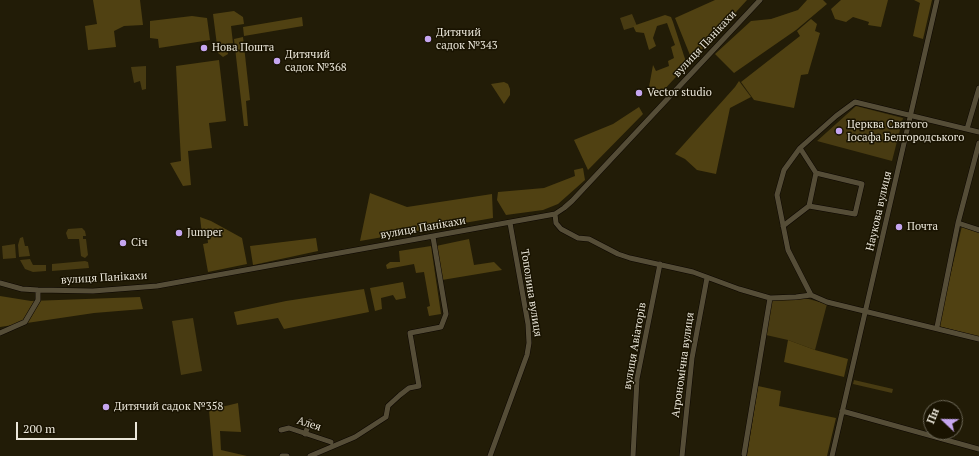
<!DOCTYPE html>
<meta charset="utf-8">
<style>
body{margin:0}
#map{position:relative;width:979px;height:456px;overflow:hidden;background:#221c07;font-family:"PT Serif",serif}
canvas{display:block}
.north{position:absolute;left:923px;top:400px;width:40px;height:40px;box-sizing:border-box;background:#191301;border:1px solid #6d6858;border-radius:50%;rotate:292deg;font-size:11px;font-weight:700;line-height:16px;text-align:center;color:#ebe7da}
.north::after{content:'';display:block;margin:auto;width:14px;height:18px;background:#c6a6f0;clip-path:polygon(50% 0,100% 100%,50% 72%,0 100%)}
.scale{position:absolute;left:16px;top:422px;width:121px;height:18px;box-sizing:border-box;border:2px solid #ebe7da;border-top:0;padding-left:5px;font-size:12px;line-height:14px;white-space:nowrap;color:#ebe7da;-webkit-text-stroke:3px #191301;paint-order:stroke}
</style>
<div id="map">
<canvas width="979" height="456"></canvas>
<div class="north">Пн</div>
<div class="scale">200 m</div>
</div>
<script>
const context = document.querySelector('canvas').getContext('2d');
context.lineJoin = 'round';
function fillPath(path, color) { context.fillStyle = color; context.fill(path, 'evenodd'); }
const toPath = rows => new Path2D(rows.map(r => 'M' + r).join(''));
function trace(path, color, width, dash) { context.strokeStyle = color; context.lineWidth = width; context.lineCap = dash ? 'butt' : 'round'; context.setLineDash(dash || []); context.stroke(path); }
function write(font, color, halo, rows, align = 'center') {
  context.font = font + ' "PT Serif",serif'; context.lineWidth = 3; context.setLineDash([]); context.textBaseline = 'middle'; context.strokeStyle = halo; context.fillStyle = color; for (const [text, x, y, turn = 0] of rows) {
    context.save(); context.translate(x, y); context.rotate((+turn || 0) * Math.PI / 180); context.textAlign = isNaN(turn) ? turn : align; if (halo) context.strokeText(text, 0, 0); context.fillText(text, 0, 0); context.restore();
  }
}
fillPath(toPath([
 [632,14,637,26,624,30,620,18],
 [146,66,146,89,142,90,140,81,134,83,131,67],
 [856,106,903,118,892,161,817,141],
 [82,228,85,231,86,236,83,236,83,239,86,239,88,255,85,258,81,256,79,239,68,239,66,233,68,229],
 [23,237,25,246,28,246,30,256,19,257,18,245,20,238],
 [15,244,16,258,3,259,2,246],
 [30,259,33,265,46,265,46,271,33,272,25,269,20,260],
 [85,261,88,262,89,268,52,271,52,264],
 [805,298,827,304,815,350,788,340,766,335,771,299],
 [193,318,202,371,181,375,172,321],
 [854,380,893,389,892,393,853,384]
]), '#483b12');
fillPath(toPath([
 [93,0,140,0,143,25,124,26,114,31,116,47,88,50,85,26,97,24],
 [715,0,747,0,692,60,675,18],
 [807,0,823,0,827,4,796,30,734,73,715,54,751,21,771,19,798,10],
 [841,0,888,0,881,27,868,25,869,22,853,17,846,22,835,19,831,9],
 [914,0,932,0,923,39,913,36,920,3],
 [234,11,243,17,244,24,231,26,233,43,226,44,228,54,223,57,218,53,213,14],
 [665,15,671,17,673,22,687,65,661,93,657,94,649,87,653,65,656,71,669,66,668,61,674,58,671,47,675,45,667,23,657,26,653,38,656,46,649,50,644,33,636,32,633,26],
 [192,16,207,18,210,40,159,48,158,39,150,38,150,21],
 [302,17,303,26,244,36,243,27],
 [811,19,817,24,815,31,820,33,808,74,801,75,794,108,754,100,741,82,800,36,797,31],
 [243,37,250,100,246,101,248,126,244,126,234,39],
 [219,60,226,121,209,123,212,148,188,151,191,185,183,186,170,163,181,161,176,66],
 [739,81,751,97,730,108,716,174,697,170,685,159,675,154,735,87],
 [504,82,508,84,510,89,510,95,504,104,491,84],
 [639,107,643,114,588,170,574,140,613,124],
 [583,168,585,180,558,204,543,210,506,215,497,200,498,192,544,188,575,176,574,170],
 [370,193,407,207,492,194,493,218,360,241],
 [200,217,211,221,242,238,247,264,208,272,203,244,208,243,207,234,202,235],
 [962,226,979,232,979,337,938,326],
 [316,238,318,251,253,265,250,246],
 [469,239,474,265,494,262,502,270,442,280,436,246],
 [431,246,441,314,429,316,427,307,430,306,424,272,416,273,414,264,387,269,386,265,390,262,400,262,399,251],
 [403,282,406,298,396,300,393,295,381,298,382,309,375,311,370,288],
 [364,289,369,312,284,329,278,318,237,325,234,312,286,301],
 [0,296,31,301,140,297,143,309,94,313,0,327],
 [788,340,815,350,848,359,844,377,784,362],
 [758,386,781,391,779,406,836,418,827,456,747,456],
 [238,403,241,432,220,431,221,450,247,456,213,456,209,410]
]), '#504112');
const minor = toPath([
 [967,129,979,88],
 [979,132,855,102,836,116,800,148,784,170,777,195,788,250,811,295,827,302,979,339],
 [800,148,816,173,809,206],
 [555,214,556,223,561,229,578,238,589,239,618,254,630,258,693,272,739,289,770,298,796,297,811,295],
 [958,223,979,230],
 [783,226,809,206,855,214,862,184,816,173],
 [0,283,22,289,38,290,93,291,157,286,555,214,564,208,572,201,760,0],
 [937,327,958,223,979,143],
 [0,333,25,322,38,300,38,290],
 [842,411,979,449],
 [281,430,289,428,331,442],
 [305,434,310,421],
 [744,454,770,298],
 [282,456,287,456],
 [310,456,355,437,386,417,388,406,400,395,409,388,419,386,410,333,441,327,446,314,433,237],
 [490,456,527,355,529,343,528,324,510,223],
 [633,456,637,379,660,264],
 [682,456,692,358,707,278],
 [832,456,937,0]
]);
trace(minor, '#0c0600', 6);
trace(minor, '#554d37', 5);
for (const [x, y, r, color] of [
 [428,39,4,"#c6a6f0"],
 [204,48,4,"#c6a6f0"],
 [277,61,4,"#c6a6f0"],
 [639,93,4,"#c6a6f0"],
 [839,131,4,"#c6a6f0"],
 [899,227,4,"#c6a6f0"],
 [179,233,4,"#c6a6f0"],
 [123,243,4,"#c6a6f0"],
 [106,407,4,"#c6a6f0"]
]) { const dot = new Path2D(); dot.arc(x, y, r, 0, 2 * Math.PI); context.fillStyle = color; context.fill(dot); trace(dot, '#191301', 1.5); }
write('11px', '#ebe7da', '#191301', [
 ["Дитячий",436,33],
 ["садок №343",436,46],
 ["Нова Пошта",212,48],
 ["Дитячий",285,55],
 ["садок №368",285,68],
 ["Vector studio",647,93],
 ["Церква Святого",847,125],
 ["Іосафа Белгородського",847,138],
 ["Почта",907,227],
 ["Jumper",187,233],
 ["Січ",131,243],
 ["Дитячий садок №358",114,407]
], 'left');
write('11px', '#ebe7da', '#191301', [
 ["вулиця Панікахи",705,44,-47],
 ["Наукова вулиця",879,211,-77],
 ["вулиця Панікахи",423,228,-10],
 ["вулиця Панікахи",104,278,-3],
 ["Тополина вулиця",531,293,81],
 ["вулиця Авіаторів",635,346,-80],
 ["Агрономічна вулиця",683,365,-82],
 ["Алея",309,424,18]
]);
</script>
